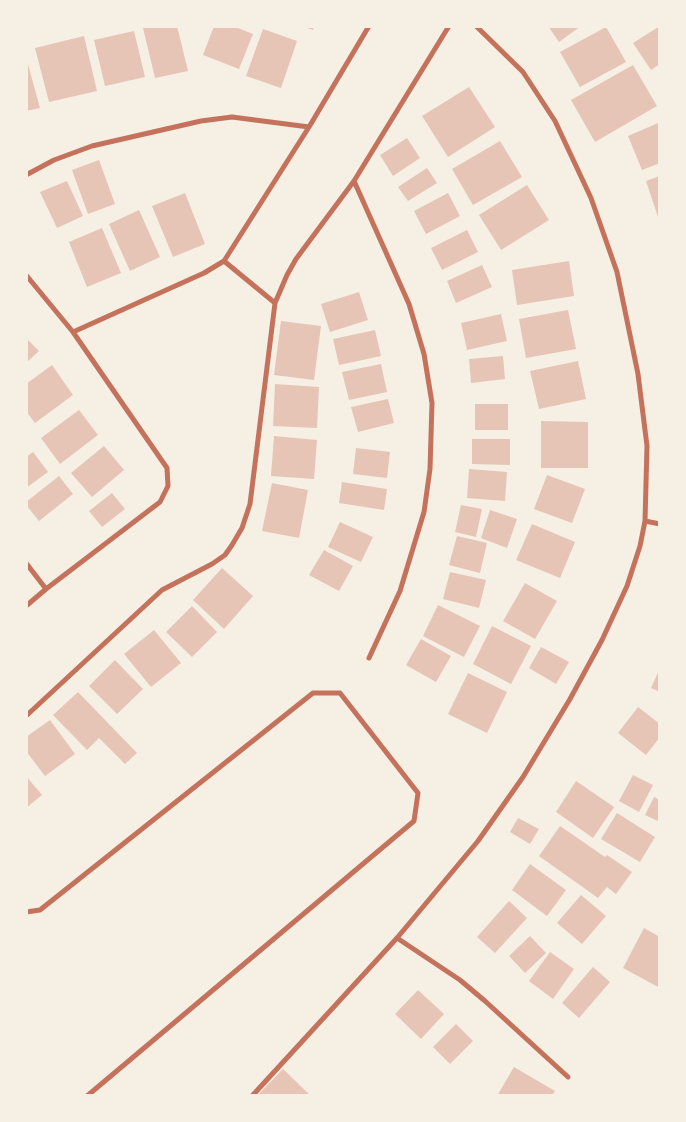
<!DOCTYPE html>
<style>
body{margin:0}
#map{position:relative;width:686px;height:1122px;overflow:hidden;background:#f6efe4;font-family:Overpass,sans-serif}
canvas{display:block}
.frame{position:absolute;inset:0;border:28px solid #f6efe4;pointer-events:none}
</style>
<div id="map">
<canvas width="686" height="1122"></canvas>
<div class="frame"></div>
</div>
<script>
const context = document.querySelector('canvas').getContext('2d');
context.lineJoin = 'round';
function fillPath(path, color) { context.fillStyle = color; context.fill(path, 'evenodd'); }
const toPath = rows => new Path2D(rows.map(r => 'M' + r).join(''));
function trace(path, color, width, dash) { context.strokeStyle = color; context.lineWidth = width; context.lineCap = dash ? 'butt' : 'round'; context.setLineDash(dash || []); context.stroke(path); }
fillPath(toPath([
 [152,26,177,26,188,71,155,78,143,28],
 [214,26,233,26,253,34,239,69,203,55],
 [302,26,314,26,313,30],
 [548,26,581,26,559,42],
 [660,26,660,64,651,70,633,43],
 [606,27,626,62,580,87,560,52],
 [263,29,297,41,281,88,246,76],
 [134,31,145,77,105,86,94,40],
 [84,36,97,91,49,102,35,48],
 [26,57,40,108,26,111],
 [633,65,657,106,595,142,571,100],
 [469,87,495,127,448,157,422,116],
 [658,123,660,163,642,170,628,136],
 [407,138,420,158,393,176,380,155],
 [500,141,522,177,473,205,452,169],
 [99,160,115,204,88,214,72,170],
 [427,168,437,183,408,201,398,187],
 [660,176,660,216,658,217,646,181],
 [67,181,83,216,57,228,40,192],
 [527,185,549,220,501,250,479,215],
 [185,193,205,244,173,257,152,206],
 [448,193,460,216,426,234,414,211],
 [139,210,160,257,130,271,109,224],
 [102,228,121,273,87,287,69,242],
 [467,230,478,252,442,270,431,248],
 [569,261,574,296,517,305,512,270],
 [482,265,492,287,456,303,447,281],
 [359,292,368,320,330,332,321,304],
 [568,310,576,349,526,358,519,319],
 [501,314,507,341,467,350,461,323],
 [281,321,321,326,314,380,274,375],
 [375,330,381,356,339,365,333,339],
 [26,338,39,351,26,363],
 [503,356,505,379,471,383,469,359],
 [578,361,586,399,539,409,530,371],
 [381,364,387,392,349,400,342,372],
 [52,365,73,395,35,423,26,411,26,384],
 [275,384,319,387,317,428,273,426],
 [388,399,394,423,358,432,351,407],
 [475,404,508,404,508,430,475,430],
 [79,410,98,435,60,464,41,438],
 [541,421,588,422,588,468,541,468],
 [274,436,317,440,314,479,271,476],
 [472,439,510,439,510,465,472,464],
 [104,446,124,470,92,497,71,473],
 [356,448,390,452,387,478,353,474],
 [33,452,48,472,26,488,26,457],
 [469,469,507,472,505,501,467,498],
 [547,475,585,489,572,523,534,509],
 [59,476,73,494,39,521,26,505,26,502],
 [342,482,387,489,384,510,339,503],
 [272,483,308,490,299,538,262,531],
 [112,493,125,509,102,527,89,511],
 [461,505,482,509,476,537,455,532],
 [490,510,517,519,507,548,481,538],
 [340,522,373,537,361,562,328,547],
 [532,524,575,542,560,578,516,560],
 [457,536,487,543,480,573,449,565],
 [324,550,353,566,339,591,309,575],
 [222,568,253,596,224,629,193,600],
 [450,572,486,580,479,608,443,599],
 [525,583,557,601,535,639,503,621],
 [438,605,480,626,464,657,423,636],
 [192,606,217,632,192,657,166,632],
 [492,626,531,646,511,684,473,664],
 [154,630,181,663,151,687,124,654],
 [421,639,451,656,436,682,406,665],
 [541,647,569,662,556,684,529,668],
 [115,660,143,689,117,714,89,686],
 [660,668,660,692,651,688],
 [468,673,507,692,487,733,448,714],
 [78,692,137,753,125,764,99,738,87,750,53,715],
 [638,707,660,724,660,737,646,755,618,733],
 [50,720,75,754,45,776,26,751,26,737],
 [633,775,653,785,639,812,619,801],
 [26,776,42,795,26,808],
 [576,781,614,807,593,838,556,812],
 [654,797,660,800,660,822,645,815],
 [617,813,655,837,640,862,601,839],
 [518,818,539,829,530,844,510,832],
 [560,826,605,857,607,855,632,872,616,894,607,887,598,898,539,856],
 [530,864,566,890,547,916,512,890],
 [581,895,606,916,582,944,557,923],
 [509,901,527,918,495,953,477,937],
 [644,928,660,937,660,988,623,968],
 [530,936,546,953,525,973,509,956],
 [550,952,574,969,553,999,529,981],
 [593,967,610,982,579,1018,562,1003],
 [418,990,444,1014,421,1039,395,1014],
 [456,1024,473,1041,450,1064,433,1047],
 [514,1067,555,1091,552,1096,497,1096],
 [283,1069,311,1096,257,1096]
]), '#e6c5b7');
trace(toPath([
 [26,175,54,160,92,146,201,121,232,117,309,127],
 [354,181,409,304,424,354,432,403,430,469,424,512,400,591,369,658],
 [224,261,275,303],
 [26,275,73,332,167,468,168,486,160,502,46,589,26,606],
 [73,332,204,273,224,261,309,127,369,26],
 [645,521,660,524],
 [26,563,46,589],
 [26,716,162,590,212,564,225,555,232,545,242,528,250,504,275,303,287,275,296,259,354,181,449,26],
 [26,912,40,910,313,693,340,693,418,793,414,821,87,1096],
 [397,938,460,980,485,1001,568,1077],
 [252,1096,397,938,478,841,523,777,570,699,602,640,627,586,640,546,645,521,647,446,638,374,617,272,591,198,555,121,523,72,476,26]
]), '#c5725c', 5);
</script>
